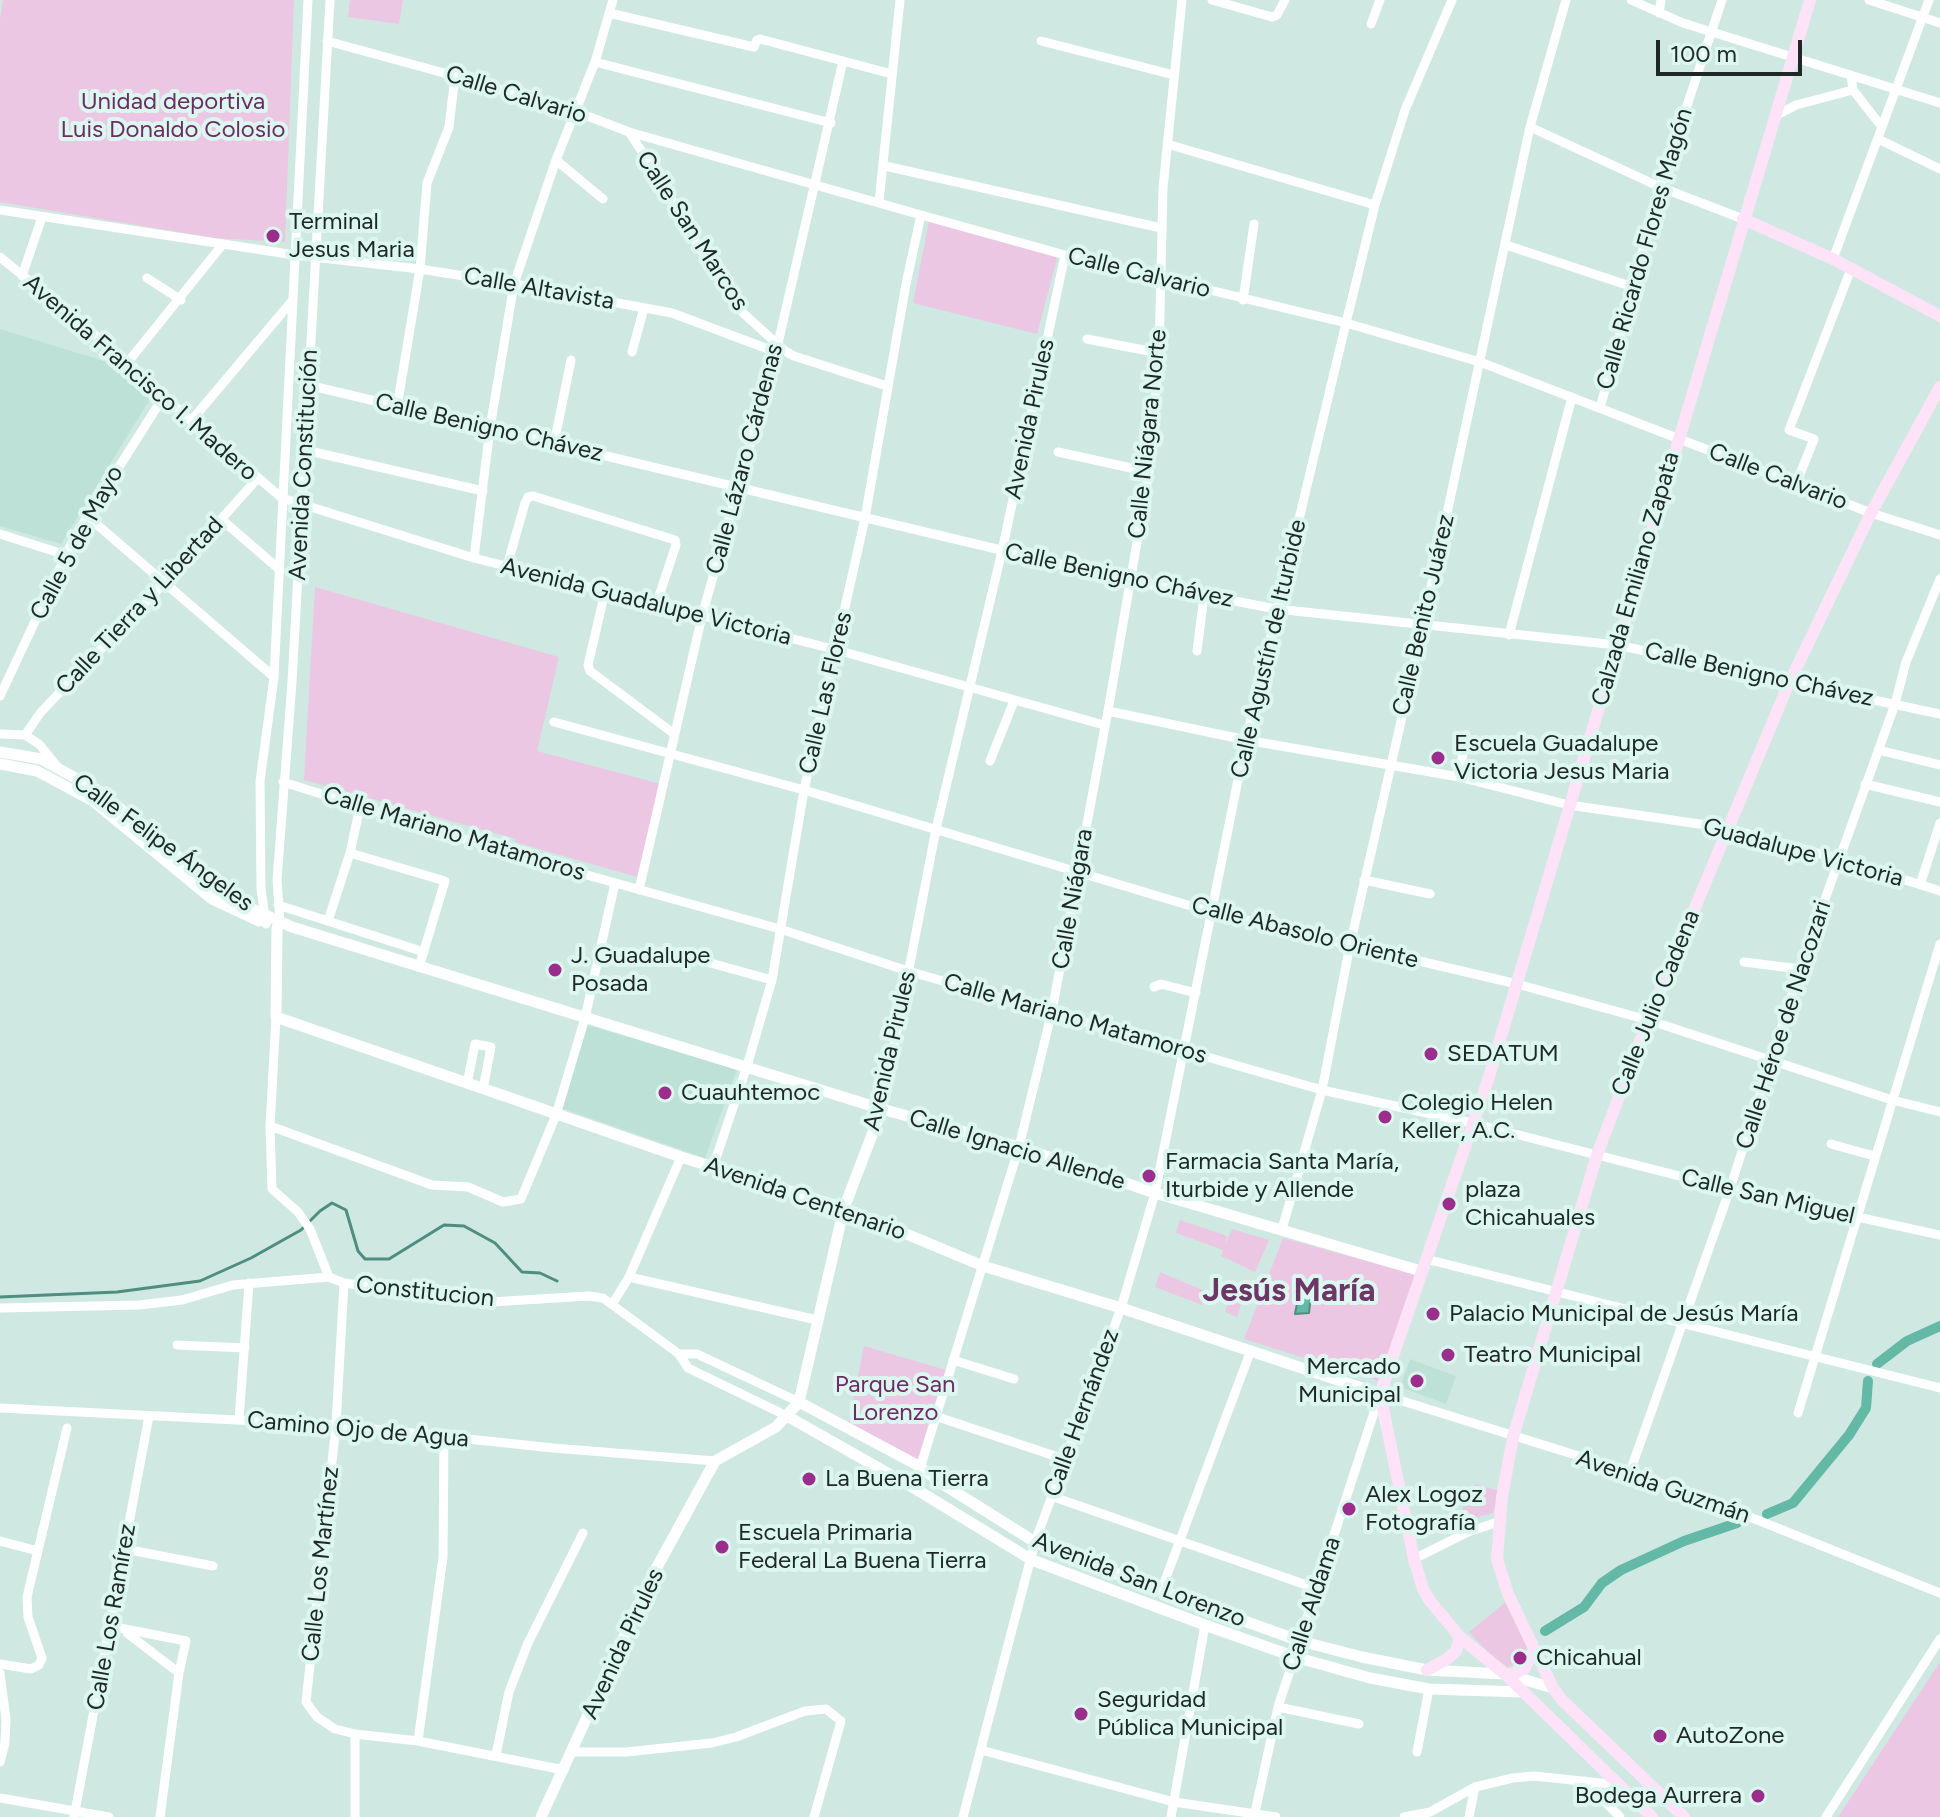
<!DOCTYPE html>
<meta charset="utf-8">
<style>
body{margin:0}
#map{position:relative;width:1940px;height:1817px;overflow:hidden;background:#cfe9e2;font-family:Figtree,sans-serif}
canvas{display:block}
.scale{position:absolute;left:1656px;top:40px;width:146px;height:36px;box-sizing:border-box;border:4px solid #1e2825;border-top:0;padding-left:10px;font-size:24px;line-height:28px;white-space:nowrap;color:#1e2825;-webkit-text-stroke:6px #dcf7f0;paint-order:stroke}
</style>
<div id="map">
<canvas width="1940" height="1817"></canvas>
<div class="scale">100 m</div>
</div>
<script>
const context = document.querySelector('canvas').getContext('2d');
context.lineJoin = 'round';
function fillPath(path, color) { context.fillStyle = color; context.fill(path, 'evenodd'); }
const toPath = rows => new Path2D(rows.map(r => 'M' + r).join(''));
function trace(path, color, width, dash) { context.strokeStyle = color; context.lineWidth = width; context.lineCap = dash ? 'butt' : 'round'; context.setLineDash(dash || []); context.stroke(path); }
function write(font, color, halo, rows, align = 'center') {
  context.font = font + ' Figtree,sans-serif'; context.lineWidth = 8; context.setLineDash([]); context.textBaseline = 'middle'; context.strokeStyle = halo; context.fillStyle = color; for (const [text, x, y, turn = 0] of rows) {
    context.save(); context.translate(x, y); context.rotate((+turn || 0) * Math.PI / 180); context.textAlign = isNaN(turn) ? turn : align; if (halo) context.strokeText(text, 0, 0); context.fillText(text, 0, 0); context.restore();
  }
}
fillPath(toPath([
 [0,329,120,366,153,394,61,544,0,526],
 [587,1025,737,1069,705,1158,561,1108],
 [1410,1359,1456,1376,1446,1404,1400,1387]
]), '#bde1d7');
fillPath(toPath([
 [3,0,294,0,285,242,214,238,0,202,0,19],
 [350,0,403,0,399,24,348,17],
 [929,221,1058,255,1037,334,913,303],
 [315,587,559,657,537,751,661,784,637,877,515,842,516,839,304,780],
 [1180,1220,1227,1236,1225,1245,1232,1229,1269,1240,1255,1272,1221,1256,1223,1250,1176,1233],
 [1283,1238,1418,1275,1381,1382,1244,1339],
 [1160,1272,1207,1292,1202,1305,1155,1287],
 [1234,1287,1245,1292,1237,1317,1225,1312],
 [864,1346,946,1370,917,1461,849,1422],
 [1476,1484,1499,1491,1493,1513,1467,1520,1462,1516,1464,1497],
 [1507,1601,1527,1644,1525,1661,1507,1667,1489,1653,1469,1632],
 [1940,1662,1940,1817,1838,1817]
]), '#ebc7e3');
const water = toPath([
 [1305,1283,1316,1291,1310,1304,1309,1313,1295,1314,1299,1293,1305,1283]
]);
fillPath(water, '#63b8a6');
trace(water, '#4e8d7f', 2);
trace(toPath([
 [0,1297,117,1292,200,1281,251,1258,301,1230,320,1211,332,1203,346,1210,358,1251,365,1259,389,1259,444,1225,464,1226,495,1243,522,1272,540,1273,557,1281]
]), '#4e8d7f', 3);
trace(toPath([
 [1877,1364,1907,1341,1940,1326],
 [1767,1514,1793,1503,1849,1435,1866,1408,1868,1381],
 [1545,1631,1584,1607,1602,1583,1621,1570,1684,1541,1737,1523]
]), '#63b8a6', 10);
trace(toPath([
 [1212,0,1272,17,1277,15,1285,0],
 [1631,0,1683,23,1940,103],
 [1869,0,1940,23],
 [609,13,754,47,757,40,760,39,892,74],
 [1659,13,1661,0],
 [1371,24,1380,0],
 [327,41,455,76,590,117,629,132,921,215,1065,255,1346,323,1480,362,1871,513,1940,535],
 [1041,41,1174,75],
 [595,62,831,123],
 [1851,75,1853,90,1882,127],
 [1775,116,1796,105,1853,90],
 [1530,127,1660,187,1743,219],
 [629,132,660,179,693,238,743,313,785,351,794,356,887,386],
 [1878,139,1940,169],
 [1167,144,1375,205],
 [556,160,603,199],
 [885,166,1161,228],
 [879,202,900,0],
 [0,210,295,255,420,269,514,284,672,313,776,352],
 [1506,245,1633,287],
 [0,257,128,362,191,421,282,498,474,558,837,650,1104,725],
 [1833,259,1929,0],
 [22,276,42,217],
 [147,278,181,300],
 [1243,300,1254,224],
 [1087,339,1159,353],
 [632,352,644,308],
 [128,362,223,244],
 [308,385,1131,581,1276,609,1617,645,1940,714],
 [397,407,420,269,427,183,449,127,455,76],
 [1600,408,1660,187,1722,0],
 [191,421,292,301],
 [554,444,571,360],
 [305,450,483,491],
 [1058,452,1149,472],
 [1796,484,1814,439,1789,430,1851,269],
 [87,516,274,677],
 [221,519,280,570],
 [0,534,66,555],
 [474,558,490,428,514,284,556,160,595,62,613,0],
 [507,566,525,503,528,497,533,496,675,540,676,545,656,605],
 [605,592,588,665,590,671,673,733],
 [1509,635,1572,397],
 [1197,651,1204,596],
 [0,696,74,538,164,396],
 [1108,711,1246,740,1459,777,1569,805,1727,828,1839,859,1940,891],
 [554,722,804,790,1211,912,1517,984,1648,1020,1892,1100,1940,1112],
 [0,734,25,735,39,744,56,765],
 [25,735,41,712,166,581,257,479],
 [1878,750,1940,765],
 [990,761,1014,701],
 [1459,777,1466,735],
 [283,782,512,854,780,929,908,971,1322,1090,1472,1123,1730,1189,1940,1235],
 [1865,784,1940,802],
 [350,853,445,881,419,967],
 [1364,880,1430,894],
 [1920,885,1940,823],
 [639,890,702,616,776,352,843,61],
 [278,905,424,952],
 [328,921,350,853,360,807],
 [266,924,261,889,260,781,274,677,308,0],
 [278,926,280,921,277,880,292,682,330,0],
 [707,962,772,980],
 [1744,962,1800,969],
 [1154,987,1161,984,1196,993],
 [276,1017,270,1126,272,1189,298,1212,310,1229,329,1277,344,1283,491,1302,588,1296,603,1298,679,1354,688,1368,787,1416],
 [467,1084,475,1044,491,1047,483,1089],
 [882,1109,936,829,1002,551,1065,255],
 [270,1126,432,1185,468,1187,503,1202,521,1199,556,1115,585,1018,615,883],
 [1831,1144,1874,1156],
 [713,1167,747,1066,772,980,804,790,865,518,906,284,921,215],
 [1282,1229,1322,1090,1350,945,1423,625,1530,127,1566,0],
 [1426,1259,1940,1388],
 [629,1277,817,1320],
 [344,1283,336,1425,306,1702,317,1717,335,1729,355,1734,418,1741,564,1770],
 [613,1303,629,1277,681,1157],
 [0,1308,139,1305,182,1300,233,1285,329,1277],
 [177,1345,245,1348],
 [679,1354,697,1354,799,1402],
 [953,1360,1014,1379],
 [0,1408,336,1425,553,1448,715,1461],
 [1798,1413,1940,944],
 [935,1416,1064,1459],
 [239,1420,249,1283],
 [1630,1472,1730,1189,1800,969,1895,704,1906,662,1940,579],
 [914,1488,1019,1147,1052,1011,1108,711,1149,472,1159,353,1163,188,1182,0],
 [1051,1496,1318,1589],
 [0,1541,38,1551],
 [125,1549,213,1566],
 [1414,1559,1468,1532,1498,1522],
 [1161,1591,1251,1350],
 [110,1626,186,1641,179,1673,160,1817],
 [127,1633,179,1673],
 [0,1664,31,1669,39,1665,42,1658,28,1617,27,1597,67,1428],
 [0,1673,6,1719,5,1743,0,1762],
 [1278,1707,1359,1724],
 [355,1734,355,1817],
 [418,1741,443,1557,444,1436],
 [981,1750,1174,1802,1276,1817],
 [572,1752,626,1752,712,1743,736,1737,805,1711,826,1709,841,1721,814,1817],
 [1417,1752,1429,1689],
 [496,1755,509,1692,528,1643,583,1533],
 [1585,1781,1620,1817],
 [0,1798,109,1817],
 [74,1817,149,1416],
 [963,1817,1035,1542,1121,1308,1155,1193,1246,740,1346,323,1375,205,1405,110,1452,0],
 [1171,1817,1205,1625],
 [1254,1817,1278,1707,1380,1394,1630,1472,1735,1511,1940,1593],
 [1404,1817,1430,1812,1475,1787,1513,1778,1534,1776,1620,1785],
 [1469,1817,1475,1787],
 [1826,1817,1940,1639]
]), '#fff', 9);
trace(toPath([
 [0,752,41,759,99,791,218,890,239,903,292,927,882,1109,1019,1147,1155,1193,1421,1271],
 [0,764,37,771,93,801,212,899,259,921],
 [277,928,276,1017,681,1157,844,1208,983,1266,1121,1308,1380,1394],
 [799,1402,919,1466,941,1483,1035,1542,1161,1591,1300,1641,1362,1657,1427,1670,1505,1674,1553,1688],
 [787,1416,914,1488,1032,1560,1205,1625,1295,1657,1370,1678,1429,1689,1523,1692],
 [541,1817,651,1578,715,1461,776,1427,799,1402,844,1208,882,1109]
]), '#fff', 11);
trace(toPath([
 [1743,219,1833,259,1940,316],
 [1427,1670,1447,1659,1456,1651,1460,1637],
 [1505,1674,1513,1674,1524,1669,1534,1650],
 [1652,1817,1505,1674,1460,1637,1430,1601,1423,1589,1414,1559,1380,1394,1488,1080,1810,0],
 [1684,1817,1562,1700,1553,1688,1508,1594,1497,1559,1502,1497,1513,1437,1597,1155,1648,1020,1789,683,1871,513,1940,387]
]), '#fde2f8', 12);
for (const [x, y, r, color] of [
 [273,236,8,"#9b2d8c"],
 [1438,758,8,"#9b2d8c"],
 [555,970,8,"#9b2d8c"],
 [1431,1054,8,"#9b2d8c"],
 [665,1093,8,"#9b2d8c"],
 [1385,1117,8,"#9b2d8c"],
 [1149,1176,8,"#9b2d8c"],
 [1449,1204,8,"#9b2d8c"],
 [1433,1314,8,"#9b2d8c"],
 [1448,1355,8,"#9b2d8c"],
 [1417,1381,8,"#9b2d8c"],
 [809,1479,8,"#9b2d8c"],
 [1349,1509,8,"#9b2d8c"],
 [722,1547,8,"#9b2d8c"],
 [1520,1658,8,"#9b2d8c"],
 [1081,1714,8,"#9b2d8c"],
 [1660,1736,8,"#9b2d8c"],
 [1758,1796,8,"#9b2d8c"]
]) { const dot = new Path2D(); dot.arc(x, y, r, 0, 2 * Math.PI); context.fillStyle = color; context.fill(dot); trace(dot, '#dcf7f0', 3); }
write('24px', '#1e2825', '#dcf7f0', [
 ["Calle Calvario",516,95,17],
 ["Calle San Marcos",692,231,57],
 ["Calle Ricardo Flores Magón",1645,249,-74],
 ["Calle Calvario",1139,273,14],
 ["Calle Altavista",539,289,10],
 ["Avenida Francisco I. Madero",140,378,41],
 ["Avenida Pirules",1030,419,-78],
 ["Calle Benigno Chávez",489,428,13],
 ["Calle Niágara Norte",1148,434,-84],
 ["Calle Lázaro Cárdenas",745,459,-75],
 ["Avenida Constitución",304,465,-87],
 ["Calle Calvario",1778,477,21],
 ["Calle 5 de Mayo",77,543,-62],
 ["Calle Benigno Chávez",1119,576,12],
 ["Calzada Emiliano Zapata",1636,579,-74],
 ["Avenida Guadalupe Victoria",646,602,14],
 ["Calle Tierra y Libertad",140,606,-47],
 ["Calle Benito Juárez",1424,615,-77],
 ["Calle Agustín de Iturbide",1269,649,-77],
 ["Calle Benigno Chávez",1759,675,12],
 ["Calle Las Flores",826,693,-77],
 ["Calle Mariano Matamoros",454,834,17],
 ["Calle Felipe Ángeles",163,843,36],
 ["Guadalupe Victoria",1803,853,15],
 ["Calle Niágara",1073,899,-80],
 ["Calle Abasolo Oriente",1305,933,14],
 ["Calle Julio Cadena",1656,1003,-68],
 ["Calle Mariano Matamoros",1075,1019,16],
 ["Calle Héroe de Nacozari",1784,1025,-72],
 ["Avenida Pirules",890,1051,-77],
 ["Calle Ignacio Allende",1017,1150,17],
 ["Calle San Miguel",1768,1197,13],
 ["Avenida Centenario",805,1199,19],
 ["Constitucion",425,1292,6],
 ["Calle Hernández",1082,1413,-70],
 ["Camino Ojo de Agua",358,1430,5],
 ["Avenida Guzmán",1663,1487,19],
 ["Calle Los Martínez",321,1564,-84],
 ["Avenida San Lorenzo",1139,1580,21],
 ["Calle Aldama",1312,1604,-72],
 ["Calle Los Ramírez",112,1617,-80],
 ["Avenida Pirules",623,1644,-65]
]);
write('24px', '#6c2b62', '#dcf7f0', [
 ["Unidad deportiva",173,102],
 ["Luis Donaldo Colosio",173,130],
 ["Parque San",895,1385],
 ["Lorenzo",895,1413]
]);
write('24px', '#1e2825', '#dcf7f0', [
 ["Terminal",289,222],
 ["Jesus Maria",289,250],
 ["Escuela Guadalupe",1454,744],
 ["Victoria Jesus Maria",1454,772],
 ["J. Guadalupe",571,956],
 ["Posada",571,984],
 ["SEDATUM",1447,1054],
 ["Cuauhtemoc",681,1093],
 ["Colegio Helen",1401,1103],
 ["Keller, A.C.",1401,1131],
 ["Farmacia Santa María,",1165,1162],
 ["Iturbide y Allende",1165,1190],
 ["plaza",1465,1190],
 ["Chicahuales",1465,1218],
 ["Palacio Municipal de Jesús María",1449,1314],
 ["Teatro Municipal",1464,1355],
 ["Mercado",1401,1367,"right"],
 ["Municipal",1401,1395,"right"],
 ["La Buena Tierra",825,1479],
 ["Alex Logoz",1365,1495],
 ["Fotografía",1365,1523],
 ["Escuela Primaria",738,1533],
 ["Federal La Buena Tierra",738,1561],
 ["Chicahual",1536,1658],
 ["Seguridad",1097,1700],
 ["Pública Municipal",1097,1728],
 ["AutoZone",1676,1736],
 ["Bodega Aurrera",1742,1796,"right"]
], 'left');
write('bold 32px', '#6d3664', '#dcf7f0', [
 ["Jesús María",1289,1292]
]);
</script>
